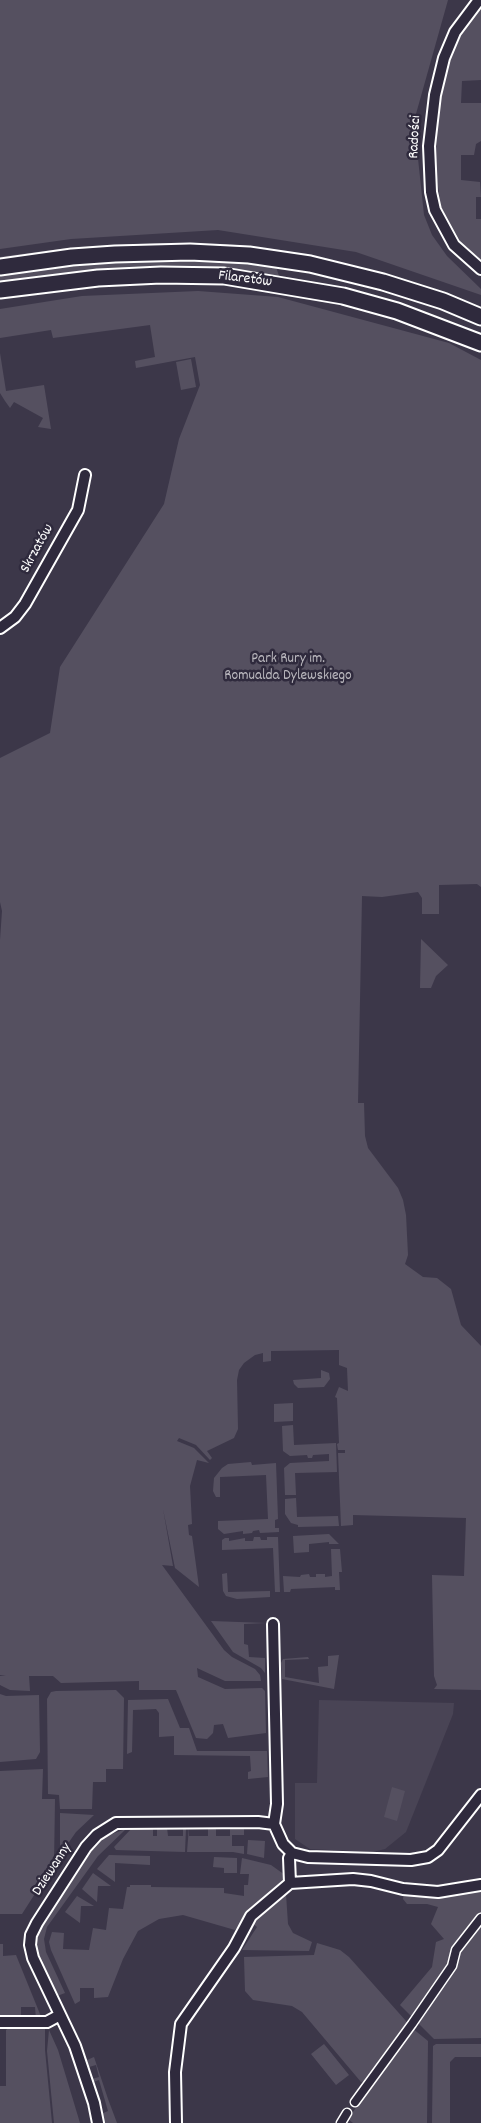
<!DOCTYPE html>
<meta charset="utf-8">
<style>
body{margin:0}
canvas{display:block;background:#3c3749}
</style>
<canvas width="481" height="2123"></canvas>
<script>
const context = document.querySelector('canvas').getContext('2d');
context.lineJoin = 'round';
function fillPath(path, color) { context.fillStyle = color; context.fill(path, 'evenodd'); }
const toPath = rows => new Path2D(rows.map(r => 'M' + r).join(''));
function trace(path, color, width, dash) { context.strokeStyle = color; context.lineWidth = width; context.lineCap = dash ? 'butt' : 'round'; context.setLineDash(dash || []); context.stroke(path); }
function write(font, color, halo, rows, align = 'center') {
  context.font = font + ' Dekko,sans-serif'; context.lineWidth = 5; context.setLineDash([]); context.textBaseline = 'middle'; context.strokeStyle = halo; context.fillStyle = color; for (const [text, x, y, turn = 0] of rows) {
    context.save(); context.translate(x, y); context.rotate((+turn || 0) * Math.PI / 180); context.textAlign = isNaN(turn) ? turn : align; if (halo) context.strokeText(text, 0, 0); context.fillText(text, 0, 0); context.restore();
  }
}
fillPath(toPath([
 [319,1700,454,1703,453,1714,406,1832,385,1849,373,1852,310,1849,295,1839,295,1783,317,1783]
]), '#494455');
fillPath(toPath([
 [0,0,448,0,414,121,424,215,432,235,447,256,481,289,481,295,356,252,218,230,71,239,0,249],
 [481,7,481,80,462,81,461,103,481,103,481,141,476,144,474,155,461,155,461,180,480,182,481,197,476,197,476,219,481,219,481,261,460,241,441,207,436,172,435,123,442,80,449,60,459,38],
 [155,243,225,244,248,246,261,250,0,260,0,257,6,256,68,248],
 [163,258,231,260,276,267,279,276,232,269,125,269,63,274,0,283,0,274,13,271,94,262],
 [198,291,278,297,449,343,481,360,481,887,477,884,439,885,439,914,422,914,422,898,418,892,382,897,362,896,358,1103,364,1103,365,1136,368,1148,398,1188,403,1200,406,1215,408,1255,405,1264,423,1277,437,1278,451,1289,461,1325,481,1346,481,1690,434,1689,437,1685,434,1676,432,1575,464,1576,466,1518,353,1515,353,1525,341,1526,338,1453,345,1453,345,1450,338,1450,337,1444,339,1443,337,1398,335,1397,339,1387,348,1391,347,1368,339,1365,339,1350,271,1351,271,1361,263,1362,263,1353,255,1355,244,1363,239,1370,237,1380,238,1429,234,1438,207,1451,212,1458,210,1460,196,1445,179,1438,177,1441,194,1448,209,1463,197,1460,190,1486,192,1524,188,1525,189,1535,192,1536,199,1587,175,1568,163,1509,173,1566,162,1565,224,1650,232,1657,255,1669,260,1675,261,1681,225,1681,197,1668,198,1677,225,1689,262,1688,265,1691,266,1733,228,1738,223,1724,214,1725,213,1733,207,1739,196,1738,176,1690,139,1690,139,1681,61,1683,53,1676,29,1676,30,1691,10,1690,0,1685,0,1676,6,1675,0,1675,0,940,2,911,0,902,0,758,50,733,60,667,164,504,179,439,200,385,195,357,136,368,135,361,155,357,150,325,53,338,51,330,0,338,0,309,82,296],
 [0,353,6,391,44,385,51,429,38,427,43,418,14,402,10,408,5,401,0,393],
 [191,359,196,387,181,390,176,362],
 [421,939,448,965,436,976,431,988,420,988],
 [321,1370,329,1373,330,1379,324,1387,298,1388,294,1384,293,1380,321,1378],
 [293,1403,293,1421,274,1422,274,1404],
 [293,1425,294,1445,336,1443,337,1472,295,1473,296,1495,285,1495,284,1468,290,1463,329,1461,329,1454,313,1455,312,1458,308,1458,307,1455,290,1456,283,1451,282,1426],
 [251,1462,252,1465,276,1463,278,1519,275,1520,275,1528,279,1528,279,1532,260,1533,259,1530,253,1531,252,1533,243,1534,243,1531,224,1534,218,1529,218,1521,268,1519,266,1475,220,1477,220,1497,216,1497,213,1491,214,1478,222,1468,228,1464],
 [296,1498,297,1517,338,1516,339,1526,298,1527,298,1525,291,1523,285,1514,285,1499],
 [329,1534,339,1544,329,1544,329,1542,309,1544,309,1552,294,1553,293,1536],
 [254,1537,260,1537,261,1540,267,1540,267,1537,278,1537,280,1592,275,1592,273,1548,222,1550,222,1540,225,1538,229,1538,229,1541,245,1538,245,1541,253,1541],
 [331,1549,340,1549,342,1572,339,1572,340,1590,335,1590,335,1587,291,1589,290,1592,284,1592,283,1576,300,1577,301,1575,309,1574,310,1577,316,1577,316,1574,325,1574,325,1577,332,1576],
 [227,1573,228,1592,270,1591,270,1597,237,1599,226,1596,223,1591,222,1574],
 [211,1621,266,1623,244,1624,244,1644,248,1645,249,1657,265,1658,265,1673,261,1668,233,1652],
 [339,1655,334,1689,282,1679,281,1663,283,1659,308,1657,309,1659,285,1660,285,1677,319,1683,318,1667,328,1666,328,1656],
 [116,1690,124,1698,123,1769,106,1769,106,1782,93,1782,92,1809,60,1809,59,1795,48,1794,47,1699,51,1692,56,1691],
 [0,1694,6,1696,39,1695,40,1752,36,1759,0,1762],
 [168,1699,180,1728,189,1728,197,1751,267,1751,268,1777,248,1779,248,1772,251,1771,250,1756,174,1755,174,1736,159,1737,159,1713,156,1709,133,1710,132,1752,127,1754,128,1700],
 [43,1769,42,1799,55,1799,54,1864,22,1914,0,1914,0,1771],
 [392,1787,405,1791,397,1821,384,1817],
 [60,1813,94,1815,76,1832,60,1855],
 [189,1827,189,1836,208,1836,208,1828,216,1827,216,1836,230,1836,230,1827,244,1827,244,1835,232,1835,232,1846,244,1846,244,1854,233,1852,187,1852],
 [132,1828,153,1828,153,1836,157,1836,157,1828,167,1828,168,1836,183,1836,183,1828,186,1828,185,1852,116,1850,114,1847],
 [126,1829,98,1856,47,1927,44,1939,46,1952,65,1993,57,1996,38,1954,36,1943,39,1929,90,1852,106,1836],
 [248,1840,265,1841,264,1858,247,1854],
 [109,1855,150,1856,150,1865,115,1863,115,1882,97,1869],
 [214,1857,237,1858,237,1873,224,1873,224,1868,213,1867],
 [242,1858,271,1865,285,1875,280,1885,252,1908,235,1930,183,1915,159,1919,138,1931,123,1959,108,1997,94,1998,94,1988,80,1988,80,2001,75,2004,51,1950,49,1942,52,1932,64,1933,63,1949,89,1950,93,1928,106,1930,109,1908,123,1909,127,1887,130,1887,130,1885,151,1885,151,1887,224,1888,224,1893,244,1896,244,1885,248,1885,249,1874,240,1874],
 [93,1873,111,1886,98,1886,97,1902,82,1889],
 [481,1891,481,2038,434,2039,400,2005,432,1967,436,1942,444,1939,431,1924,438,1907,427,1904,407,1904,403,1899,404,1893,439,1897],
 [286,1894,288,1924,293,1933,312,1942,309,1951,242,1950,257,1927,252,1923],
 [77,1896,94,1906,81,1906,80,1923,65,1912],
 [317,1943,340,1950,349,1957,406,2021,407,2024,366,2081,361,2082,302,2012,292,2006,253,2000,245,1991,244,1957,314,1955],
 [0,1944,3,1944,3,1956,16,1955,42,2019,36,2019,35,2007,21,2007,21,2018,0,2017],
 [12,2025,45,2027,45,2050,52,2123,0,2123,0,2086,6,2086,6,2030],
 [412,2028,428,2041,427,2123,353,2123,348,2119],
 [49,2030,58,2050,80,2123,54,2123,47,2051],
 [324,2044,349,2075,336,2085,311,2054],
 [436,2044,481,2044,481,2057,455,2057,450,2062,450,2123,432,2123,433,2046],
 [94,2057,108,2099,117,2123,102,2123,101,2114,108,2111,99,2080,93,2082,92,2079,99,2077,96,2065,89,2067,87,2060]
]), '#555060');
const pedestrian = toPath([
 [355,2102,412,2024,452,1966,456,1950,481,1918],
 [341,2123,347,2113]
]);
const minor = toPath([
 [479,0,455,32,444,58,435,95,429,146,431,192,435,210,454,245,481,269],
 [0,628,15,617,25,604,78,510,85,475],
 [273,1624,277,1804,274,1824],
 [274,1824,283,1844,292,1853,308,1857,411,1860,428,1857,438,1850,481,1795],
 [290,1883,289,1858,292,1853],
 [0,2022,47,2022,60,2015],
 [98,2123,94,2103,75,2046,33,1958,30,1945,31,1935,37,1923,86,1847,97,1835,116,1823,258,1822,274,1824],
 [176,2123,175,2072,181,2024,234,1948,251,1916,290,1883,353,1879,371,1881,403,1889,438,1892,481,1885]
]);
const secondary = toPath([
 [0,267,72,257,115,254,190,252,249,255,310,264,383,282,443,301,481,317],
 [0,290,98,278,161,275,224,276,343,296,397,311,481,343]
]);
trace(pedestrian, '#fff', 11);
trace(minor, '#fff', 14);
trace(secondary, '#fff', 19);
trace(pedestrian, '#2f2a3d', 8);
trace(minor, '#2f2a3d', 10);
trace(secondary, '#2f2a3d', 15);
write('15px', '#fff', '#2f2a3d', [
 ["Radości",416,137,-87],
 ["Filaretów",245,280,7],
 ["Skrzatów",38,549,-61],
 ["Dziewanny",53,1870,-57]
]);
write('15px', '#bbb9bf', '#2f2a3d', [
 ["Park Rury im.",288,660],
 ["Romualda Dylewskiego",288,677]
]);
</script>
